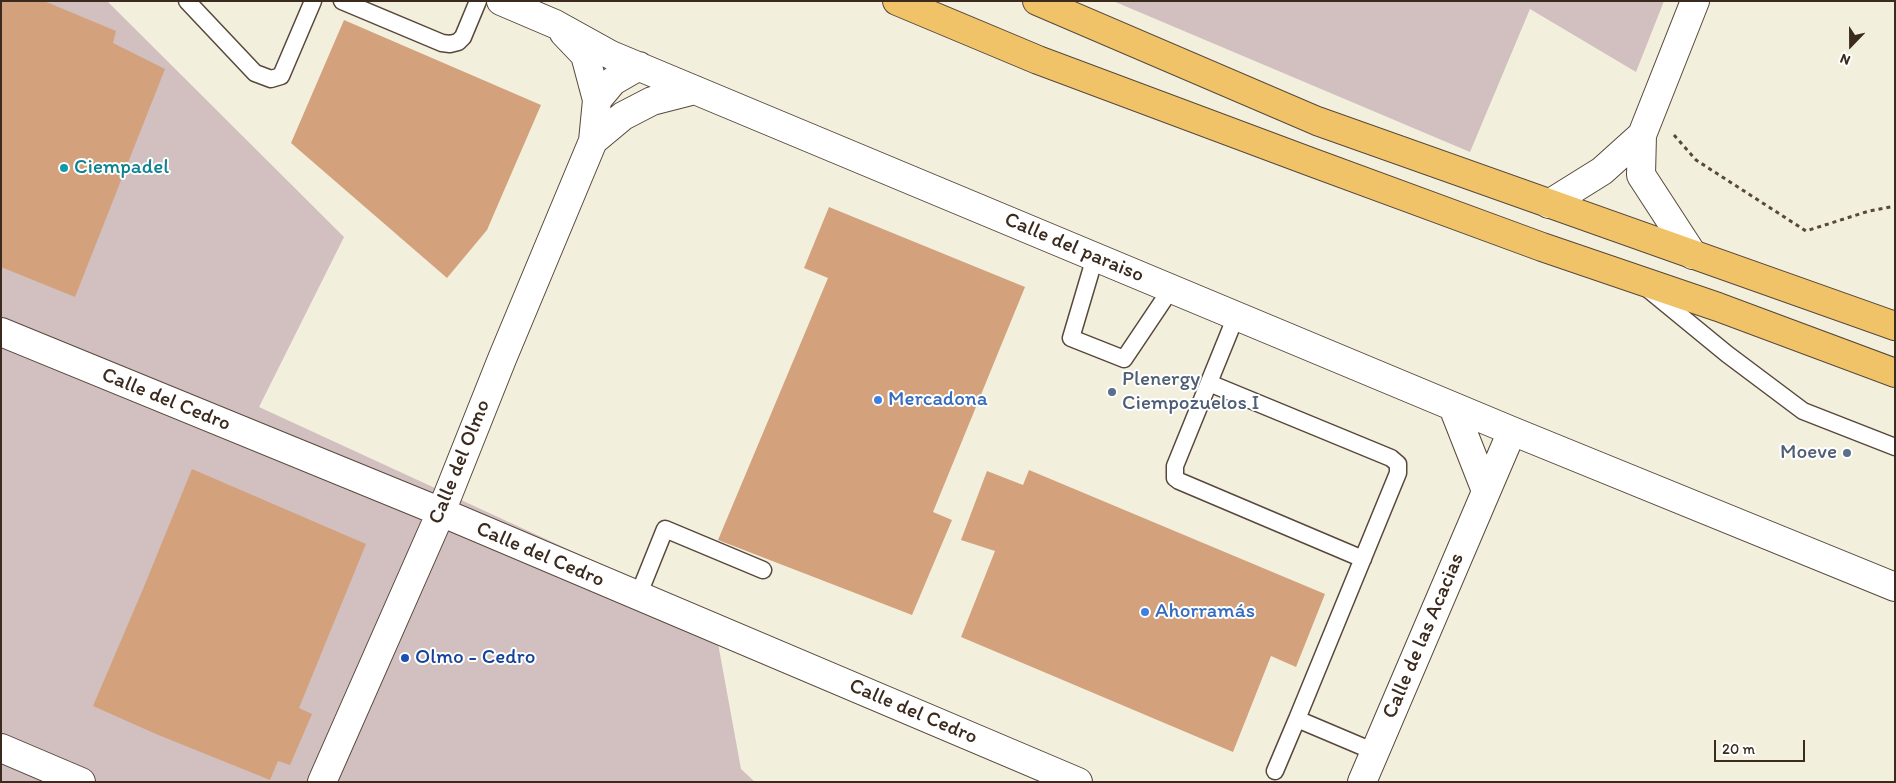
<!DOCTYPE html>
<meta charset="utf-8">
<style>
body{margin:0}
#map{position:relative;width:1896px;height:783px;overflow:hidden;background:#f3efdd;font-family:Itim,sans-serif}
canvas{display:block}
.frame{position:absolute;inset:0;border:2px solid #3b2a1e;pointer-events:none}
.north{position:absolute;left:1826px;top:20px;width:50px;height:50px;-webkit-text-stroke:4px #fff;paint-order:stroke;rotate:202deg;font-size:14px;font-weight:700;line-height:20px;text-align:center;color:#3b2a1e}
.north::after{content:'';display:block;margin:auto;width:18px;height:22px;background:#3b2a1e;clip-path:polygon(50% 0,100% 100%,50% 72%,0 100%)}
.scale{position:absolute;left:1714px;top:740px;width:91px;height:22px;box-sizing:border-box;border:2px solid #3b2a1e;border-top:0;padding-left:6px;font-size:15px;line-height:18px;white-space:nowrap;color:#3b2a1e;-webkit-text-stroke:4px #fff;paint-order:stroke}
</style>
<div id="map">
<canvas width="1896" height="783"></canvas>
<div class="frame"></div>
<div class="north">N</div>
<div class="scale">20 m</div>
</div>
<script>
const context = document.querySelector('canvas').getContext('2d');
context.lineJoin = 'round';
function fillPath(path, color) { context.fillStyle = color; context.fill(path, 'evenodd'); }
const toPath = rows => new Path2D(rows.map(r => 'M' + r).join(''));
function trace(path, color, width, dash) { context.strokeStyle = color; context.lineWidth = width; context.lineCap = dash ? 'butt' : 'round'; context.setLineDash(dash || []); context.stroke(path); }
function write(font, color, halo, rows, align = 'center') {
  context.font = font + ' Itim,sans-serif'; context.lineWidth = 4; context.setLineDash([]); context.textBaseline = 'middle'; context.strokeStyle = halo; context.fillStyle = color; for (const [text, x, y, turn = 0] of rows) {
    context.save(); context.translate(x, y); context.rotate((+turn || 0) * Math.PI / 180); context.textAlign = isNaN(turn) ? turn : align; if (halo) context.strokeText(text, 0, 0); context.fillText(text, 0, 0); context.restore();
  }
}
fillPath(toPath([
 [1,1,107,1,344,237,259,407,713,616,741,769,755,782,1,782],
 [1113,1,1664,1,1636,72,1530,9,1470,152]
]), '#d2bfc0');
fillPath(toPath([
 [1,1,44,1,116,31,113,43,165,69,75,297,1,267],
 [344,20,541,105,487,230,447,278,291,143],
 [829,207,1025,287,933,512,952,520,912,615,718,540,828,278,804,268],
 [192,469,366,544,299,708,312,714,290,765,278,761,270,780,156,734,93,706,143,589],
 [1029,470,1325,594,1296,667,1271,656,1233,752,961,637,995,551,961,540,987,471,1023,485]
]), '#d3a27d');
const lane = toPath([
 [187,1,255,73,271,79,281,76,313,1],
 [342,1,442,43,450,44,458,42,463,37,478,1],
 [1095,257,1071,338,1124,359,1171,289],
 [1649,290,1727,354,1803,411,1895,447],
 [1236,316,1175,466,1175,478,1179,481,1363,559],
 [1209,383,1391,458,1398,464,1398,473,1297,719,1375,752],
 [638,596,665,529,763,570],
 [1275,771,1297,719]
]);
const street = toPath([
 [501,1,555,24,611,55,1512,431,1895,587],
 [597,100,613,81,639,66],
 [593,141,623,116,652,101,695,90],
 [1549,204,1602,171,1642,135],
 [1693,255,1641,175,1642,135,1695,1],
 [1,332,441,512,1078,782],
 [1453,407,1486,491],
 [1,748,81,782],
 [322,782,441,512,502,359,593,141,597,100,585,55,564,33],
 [1362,782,1512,431]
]);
const primary = toPath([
 [897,1,1038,60,1311,162,1542,247,1718,307,1895,373],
 [1037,1,1317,121,1895,326]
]);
trace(lane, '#57483b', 19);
trace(street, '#57483b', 30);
trace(primary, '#57483b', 30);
trace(toPath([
 [1674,135,1696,160,1806,231,1869,211,1895,206]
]), '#57483b', 3, [4, 4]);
trace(lane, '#fff', 16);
trace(street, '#fff', 28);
trace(primary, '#f1c369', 28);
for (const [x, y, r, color] of [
 [64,168,5,"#0f9aa8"],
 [1112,392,5,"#5c6f8a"],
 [878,400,5,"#3f7fe0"],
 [1847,453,5,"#5c6f8a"],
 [1145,612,5,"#3f7fe0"],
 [405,658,5,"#1a4fb4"]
]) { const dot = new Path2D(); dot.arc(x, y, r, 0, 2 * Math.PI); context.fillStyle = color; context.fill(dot); trace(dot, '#fff', 2); }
write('21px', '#0d838f', '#fff', [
 ["Ciempadel",74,168]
], 'left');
write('21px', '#3b2a1e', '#fff', [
 ["Calle del paraiso",1074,248,23],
 ["Calle del Cedro",166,400,22],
 ["Calle del Olmo",460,462,-68],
 ["Calle del Cedro",540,555,23],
 ["Calle de las Acacias",1424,636,-67],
 ["Calle del Cedro",913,712,23]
]);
write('21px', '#4e5e75', '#fff', [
 ["Plenergy",1122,380],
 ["Ciempozuelos I",1122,404],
 ["Moeve",1837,453,"right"]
], 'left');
write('21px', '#366cbe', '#fff', [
 ["Mercadona",888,400],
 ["Ahorramás",1155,612]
], 'left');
write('21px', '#164399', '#fff', [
 ["Olmo - Cedro",415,658]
], 'left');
</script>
